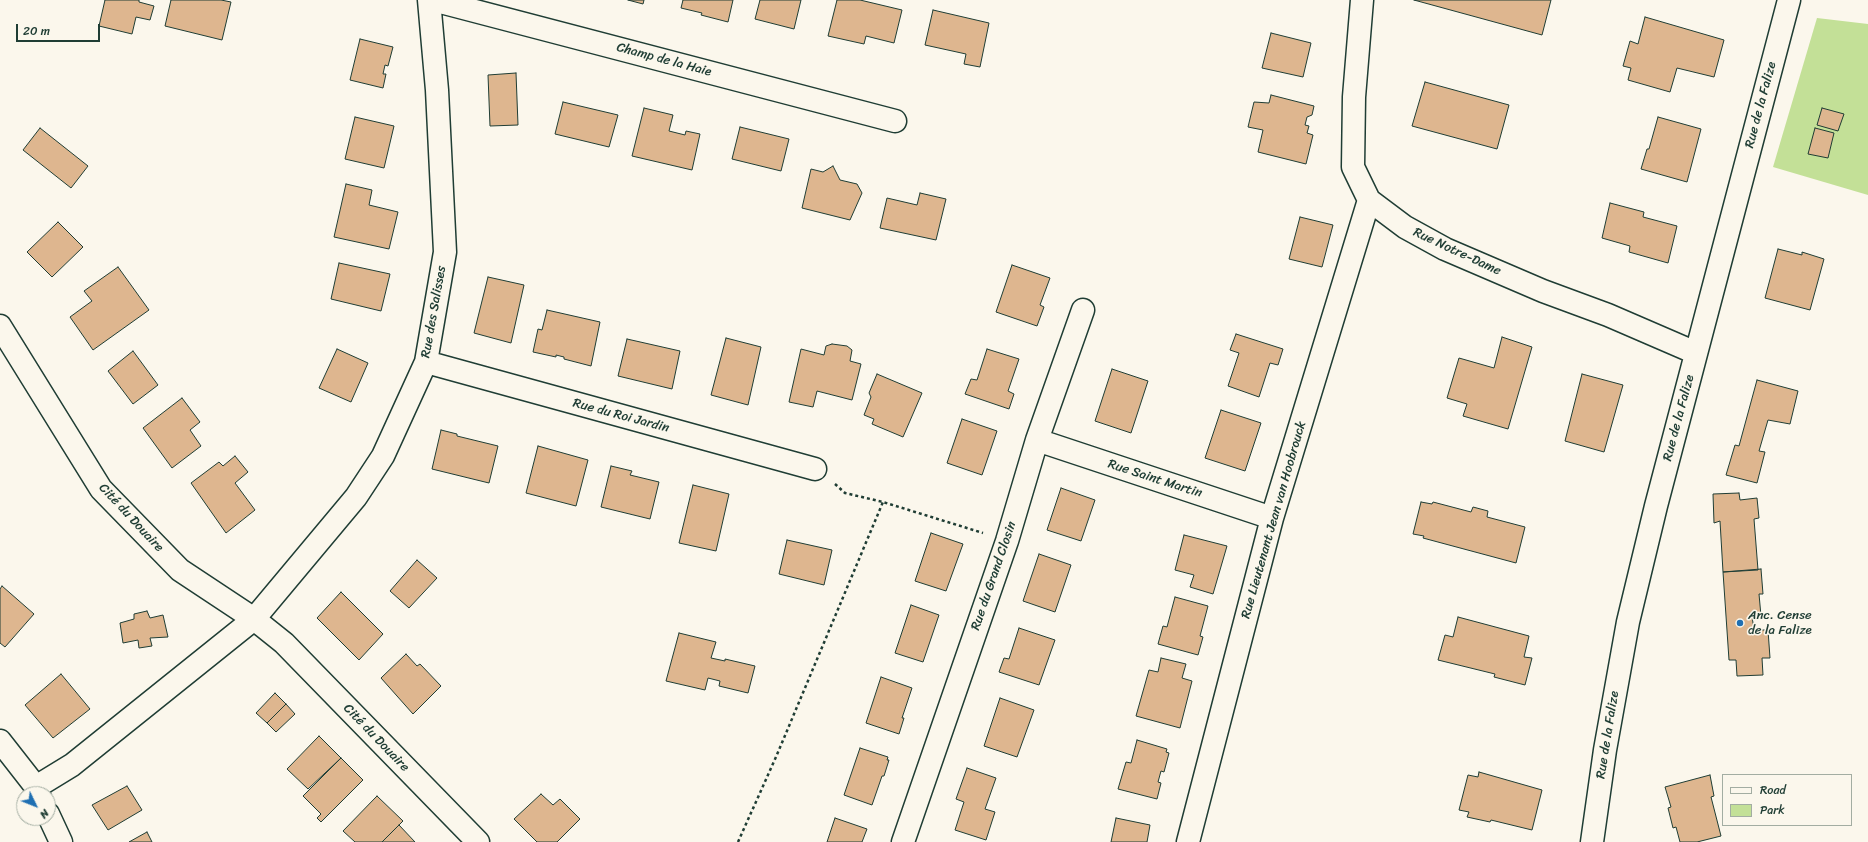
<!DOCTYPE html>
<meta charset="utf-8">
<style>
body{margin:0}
#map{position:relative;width:1868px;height:842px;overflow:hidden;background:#fbf7ec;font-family:Sriracha,sans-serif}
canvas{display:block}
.legend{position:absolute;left:1722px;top:774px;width:130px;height:52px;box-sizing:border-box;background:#fbf7ec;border:1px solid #a3ada2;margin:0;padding:5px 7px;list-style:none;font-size:12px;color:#1f3d34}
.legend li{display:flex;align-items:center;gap:8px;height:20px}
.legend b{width:20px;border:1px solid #a3ada2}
.north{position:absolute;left:16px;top:786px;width:40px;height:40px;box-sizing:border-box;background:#fbf7ec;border:1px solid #a3ada2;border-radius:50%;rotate:133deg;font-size:11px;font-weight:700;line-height:16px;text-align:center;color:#1f3d34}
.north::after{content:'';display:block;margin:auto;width:14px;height:18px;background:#1f6fb2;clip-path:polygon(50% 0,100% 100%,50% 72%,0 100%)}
.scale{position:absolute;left:16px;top:24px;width:84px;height:18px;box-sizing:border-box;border:2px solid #1f3d34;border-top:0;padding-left:5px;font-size:12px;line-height:14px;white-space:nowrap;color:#1f3d34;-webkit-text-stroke:3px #fbf7ec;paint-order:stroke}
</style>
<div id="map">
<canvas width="1868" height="842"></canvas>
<ul class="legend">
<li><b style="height:5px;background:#fbf7ec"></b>Road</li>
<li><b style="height:11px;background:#c3e097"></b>Park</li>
</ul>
<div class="north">N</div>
<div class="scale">20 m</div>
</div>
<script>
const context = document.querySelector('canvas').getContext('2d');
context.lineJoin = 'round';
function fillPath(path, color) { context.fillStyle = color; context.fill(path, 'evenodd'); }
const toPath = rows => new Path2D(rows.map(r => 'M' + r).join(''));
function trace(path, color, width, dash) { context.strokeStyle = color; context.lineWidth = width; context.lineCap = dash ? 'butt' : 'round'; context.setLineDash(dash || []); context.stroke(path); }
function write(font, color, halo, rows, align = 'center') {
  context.font = font + ' Sriracha,sans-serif'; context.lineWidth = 3; context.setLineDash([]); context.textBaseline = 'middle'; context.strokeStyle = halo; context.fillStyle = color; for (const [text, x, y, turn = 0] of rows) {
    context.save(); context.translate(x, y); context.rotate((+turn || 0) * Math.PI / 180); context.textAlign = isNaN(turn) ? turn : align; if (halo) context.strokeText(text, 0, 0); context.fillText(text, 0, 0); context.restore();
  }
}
fillPath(toPath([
 [1817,18,1868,24,1868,195,1773,167]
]), '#c3e097');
const building = toPath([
 [105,0,139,0,139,2,154,6,150,20,136,17,132,34,99,26,105,0],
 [171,0,221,0,231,2,222,40,165,26,171,0],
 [628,0,644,0,643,4,628,0],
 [683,0,733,0,728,22,701,15,702,13,681,8,683,0],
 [760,0,801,0,794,29,755,19,760,0],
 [837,0,860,0,902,10,894,43,866,36,864,44,828,36,837,0],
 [1414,0,1551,0,1542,35,1414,0],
 [933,10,989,23,980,67,964,64,966,54,925,45,933,10],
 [1645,17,1724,40,1714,77,1677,68,1670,92,1628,80,1631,68,1623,66,1630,41,1638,44,1645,17],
 [1271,33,1311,43,1303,77,1262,68,1271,33],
 [360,39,393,47,388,66,385,65,383,74,386,74,383,88,350,80,360,39],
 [516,73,518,125,490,126,488,75,516,73],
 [1425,82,1509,105,1497,149,1412,126,1425,82],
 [1271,95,1314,106,1312,115,1307,117,1305,125,1309,126,1307,133,1313,135,1306,164,1258,152,1263,130,1248,127,1254,102,1269,103,1271,95],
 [563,102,618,115,609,147,555,134,563,102],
 [644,108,673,115,669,131,685,135,686,131,700,134,692,170,632,156,644,108],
 [1822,108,1844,114,1838,131,1817,125,1822,108],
 [355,117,394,126,384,168,345,159,355,117],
 [1658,117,1701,129,1687,182,1641,169,1647,149,1649,149,1658,117],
 [740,127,789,139,781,171,732,159,740,127],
 [40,128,88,166,71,188,23,150,40,128],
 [1815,128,1834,133,1828,158,1808,154,1815,128],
 [833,166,840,180,857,184,862,193,850,220,802,208,811,169,823,172,833,166],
 [346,184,372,190,369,205,398,212,389,249,334,237,346,184],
 [920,193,946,199,936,240,880,228,887,198,917,205,920,193],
 [1610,203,1644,212,1643,217,1677,226,1668,263,1629,252,1630,246,1602,238,1610,203],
 [1300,217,1333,225,1322,267,1289,259,1300,217],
 [58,222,83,247,52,277,27,252,58,222],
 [1778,249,1802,255,1802,252,1824,259,1810,310,1765,298,1778,249],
 [339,263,390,274,381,311,331,299,339,263],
 [1012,265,1050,278,1040,305,1044,307,1037,326,996,312,1012,265],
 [118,267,149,310,93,350,70,317,92,301,84,291,118,267],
 [488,277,524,285,511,343,474,333,488,277],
 [547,310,600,322,591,366,564,359,564,357,556,355,556,357,533,352,538,329,542,330,547,310],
 [1236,334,1283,349,1278,365,1270,363,1259,397,1228,386,1239,353,1230,350,1236,334],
 [1502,337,1532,347,1508,429,1463,416,1467,404,1447,398,1459,358,1494,368,1502,337],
 [726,338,761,347,748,405,711,395,726,338],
 [627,339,680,351,672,389,618,376,627,339],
 [832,344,847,346,852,350,850,361,861,364,852,400,817,391,813,407,789,402,801,349,824,355,826,346,832,344],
 [337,349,368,363,351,402,319,388,337,349],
 [987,349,1019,359,1008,391,1014,394,1009,409,965,394,971,379,977,380,987,349],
 [133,351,158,385,133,404,108,371,133,351],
 [1112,369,1148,381,1131,433,1095,421,1112,369],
 [877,374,922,393,903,437,872,424,874,419,864,415,871,397,869,393,877,374],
 [1582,374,1623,385,1604,452,1565,441,1582,374],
 [1757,380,1798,391,1790,424,1768,420,1759,451,1765,452,1757,483,1726,475,1735,445,1739,446,1757,380],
 [182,398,200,422,190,430,201,446,172,468,143,428,182,398],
 [1221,410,1261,423,1245,471,1205,458,1221,410],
 [962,419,997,431,982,475,947,463,962,419],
 [441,430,457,434,457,436,498,446,489,483,432,469,441,430],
 [538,446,588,460,576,506,526,493,538,446],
 [235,456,248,472,235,483,255,510,226,533,191,483,219,462,223,466,235,456],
 [611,466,632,471,630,475,659,482,650,519,601,507,611,466],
 [693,485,729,494,716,551,679,543,693,485],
 [1061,488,1095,500,1081,541,1047,530,1061,488],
 [1739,493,1740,500,1757,498,1759,518,1754,519,1758,570,1723,572,1720,521,1714,523,1713,494,1739,493],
 [1421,502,1432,504,1433,502,1471,512,1473,507,1488,511,1487,517,1525,527,1516,563,1423,538,1424,536,1413,534,1421,502],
 [931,533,963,544,946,591,915,581,931,533],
 [1184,535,1227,546,1213,594,1190,587,1194,575,1175,570,1184,535],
 [787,540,832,550,824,585,779,574,787,540],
 [1039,554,1071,565,1055,612,1023,601,1039,554],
 [417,560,437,578,409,608,390,591,417,560],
 [1761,569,1763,594,1759,594,1761,616,1752,616,1754,630,1768,630,1770,658,1762,658,1763,675,1737,676,1736,660,1729,660,1723,572,1761,569],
 [2,586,34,614,5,647,0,643,0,589,2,586],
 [341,592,383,634,359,660,317,618,341,592],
 [1175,597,1208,606,1200,636,1203,637,1198,655,1158,644,1163,626,1167,627,1175,597],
 [911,605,939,615,923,662,895,653,911,605],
 [147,611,150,618,163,615,168,637,150,638,152,646,139,648,138,640,123,643,120,623,134,619,134,614,147,611],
 [1458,617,1529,636,1524,657,1532,658,1525,685,1494,677,1495,674,1438,660,1445,635,1453,637,1458,617],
 [1019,628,1055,640,1039,685,999,672,1004,658,1009,659,1019,628],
 [679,633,716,642,711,658,725,661,725,659,755,666,748,693,719,686,720,681,708,678,705,690,666,681,679,633],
 [406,654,417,666,420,664,441,686,413,714,381,678,406,654],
 [1161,658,1186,664,1182,678,1192,681,1180,728,1136,716,1149,670,1158,672,1161,658],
 [61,674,90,709,53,738,25,705,61,674],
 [881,677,912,688,902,718,904,718,899,734,866,723,881,677],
 [275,693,286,704,267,723,256,713,275,693],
 [1000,698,1034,710,1017,757,984,746,1000,698],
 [286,704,295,714,276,732,267,723,286,704],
 [319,736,341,758,308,789,287,769,319,736],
 [1137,740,1167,749,1166,752,1169,753,1164,772,1161,771,1158,782,1161,783,1157,799,1118,789,1126,762,1131,763,1137,740],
 [860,748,888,757,887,760,889,760,884,776,882,776,872,805,844,795,860,748],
 [341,758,363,780,321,822,317,818,321,814,303,796,341,758],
 [967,768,996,778,985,809,995,812,986,840,955,830,964,802,956,799,967,768],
 [1479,772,1542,790,1532,830,1491,820,1490,822,1467,817,1469,812,1459,810,1468,775,1478,777,1479,772],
 [1710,775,1714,796,1711,797,1721,836,1697,842,1680,842,1676,827,1673,828,1668,808,1671,807,1665,787,1710,775],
 [127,786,142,810,108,830,92,805,127,786],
 [541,794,553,805,560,799,580,819,557,842,537,842,514,819,541,794],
 [377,796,403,821,382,842,355,842,343,831,377,796],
 [835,818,867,829,862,842,827,842,835,818],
 [1116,818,1150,825,1147,842,1111,842,1116,818],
 [399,825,415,842,382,842,399,825],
 [147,832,152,842,129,842,147,832]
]);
fillPath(building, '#deb68f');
trace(building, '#1f3d34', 1);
const minor = toPath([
 [433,0,895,121],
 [1362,0,1354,97,1353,167,1369,200,1405,227,1445,249,1543,291,1608,315,1696,353],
 [0,326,101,489,180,570,254,619,284,643,478,842],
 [426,362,815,469],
 [1037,440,1272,518],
 [0,741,36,787,39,794],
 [36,787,72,765,254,619,356,497,383,456,426,362,445,252,437,90,429,0],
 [48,814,61,842],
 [903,842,1007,541,1037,440,1083,310],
 [1188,842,1272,518,1369,200],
 [1592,842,1605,750,1628,622,1656,506,1789,0]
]);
trace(minor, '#1f3d34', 25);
trace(toPath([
 [835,484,845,493,883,502,983,533],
 [738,842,776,757,883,502]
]), '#1f3d34', 2.5, [3, 3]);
trace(minor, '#fbf7ec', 22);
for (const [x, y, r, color] of [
 [1740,623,4,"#1f6fb2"]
]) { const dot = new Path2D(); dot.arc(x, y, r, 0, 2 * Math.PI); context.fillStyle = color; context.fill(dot); trace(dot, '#fbf7ec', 1.5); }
write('13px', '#1f3d34', '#fbf7ec', [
 ["Champ de la Haie",664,60,15],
 ["Rue de la Falize",1761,105,-75],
 ["Rue Notre-Dame",1457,252,25],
 ["Rue des Salisses",434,312,-80],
 ["Rue du Roi Jardin",621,416,15],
 ["Rue de la Falize",1679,418,-75],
 ["Rue Saint Martin",1155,479,18],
 ["Cité du Douaire",131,518,47],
 ["Rue Lieutenant Jean van Hoobrouck",1274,520,-74],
 ["Rue du Grand Closin",994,576,-71],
 ["Rue de la Falize",1608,735,-81],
 ["Cité du Douaire",376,738,46]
]);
write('13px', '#1f3d34', '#fbf7ec', [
 ["Anc. Cense",1748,616],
 ["de la Falize",1748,631]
], 'left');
</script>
